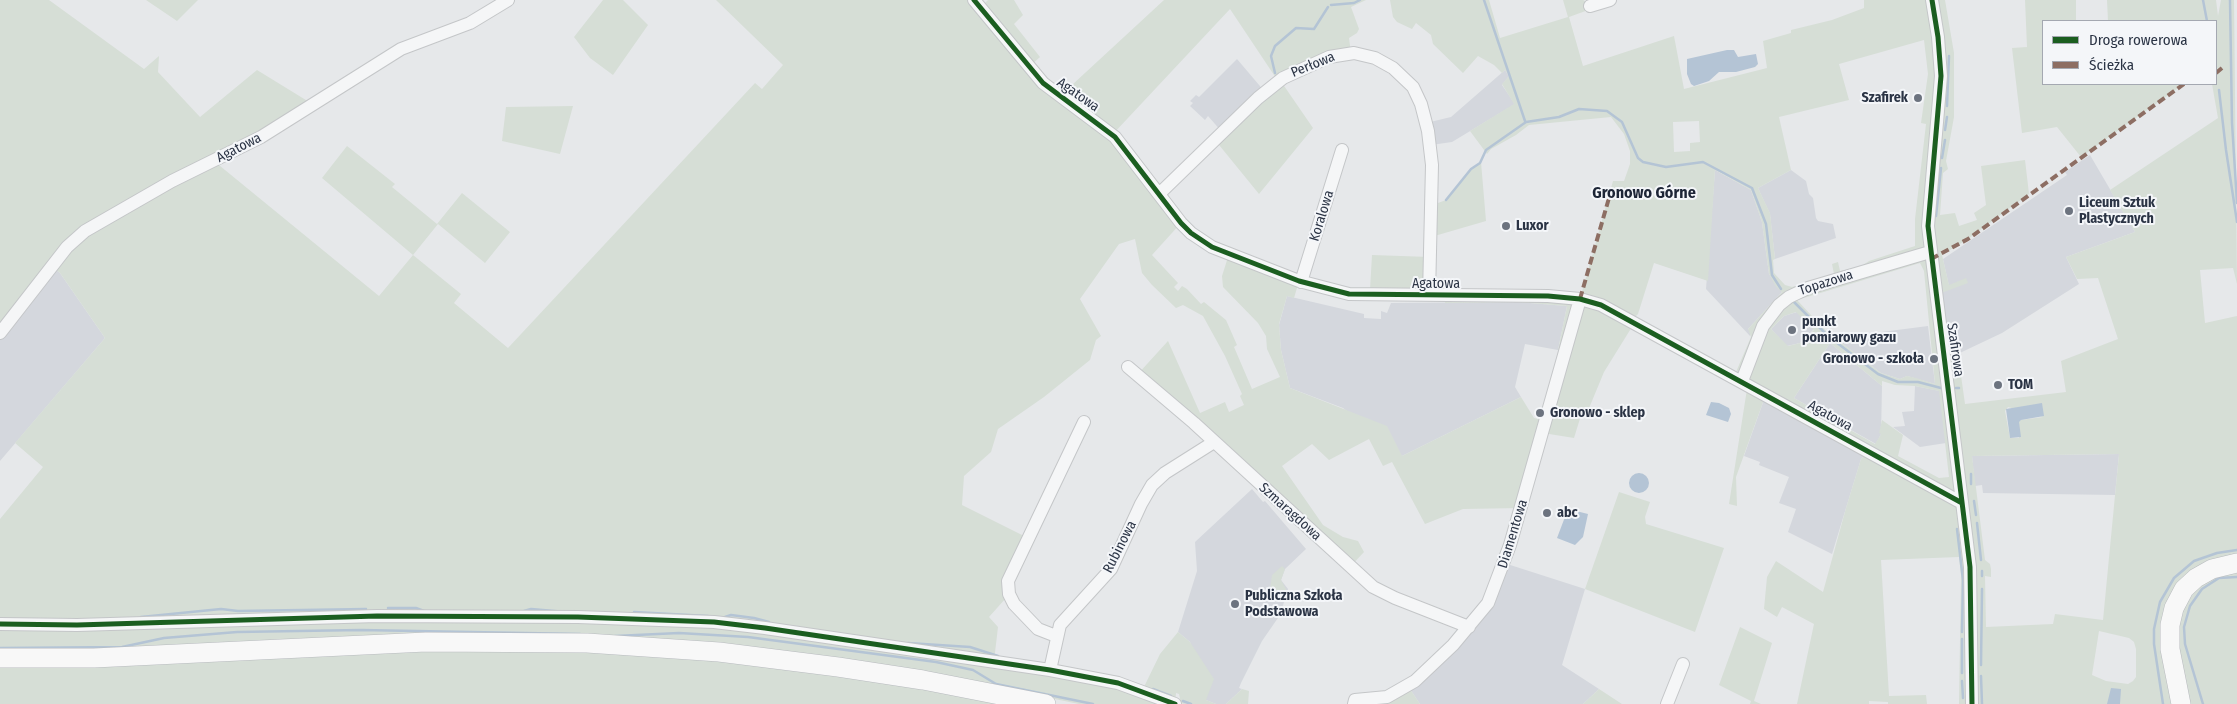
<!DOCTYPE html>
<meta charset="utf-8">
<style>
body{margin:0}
#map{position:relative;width:2237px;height:704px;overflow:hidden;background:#e6e8ea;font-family:"Fira Sans Condensed",sans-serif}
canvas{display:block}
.legend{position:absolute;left:2042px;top:20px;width:175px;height:65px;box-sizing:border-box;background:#f4f6f9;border:1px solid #a4a8b1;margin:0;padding:6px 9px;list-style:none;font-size:15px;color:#2b3445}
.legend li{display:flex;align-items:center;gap:10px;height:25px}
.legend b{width:25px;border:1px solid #a4a8b1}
</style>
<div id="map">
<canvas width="2237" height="704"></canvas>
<ul class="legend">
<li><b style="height:6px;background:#1b5e20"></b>Droga rowerowa</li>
<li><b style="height:6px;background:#8d6e63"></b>Ścieżka</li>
</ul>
</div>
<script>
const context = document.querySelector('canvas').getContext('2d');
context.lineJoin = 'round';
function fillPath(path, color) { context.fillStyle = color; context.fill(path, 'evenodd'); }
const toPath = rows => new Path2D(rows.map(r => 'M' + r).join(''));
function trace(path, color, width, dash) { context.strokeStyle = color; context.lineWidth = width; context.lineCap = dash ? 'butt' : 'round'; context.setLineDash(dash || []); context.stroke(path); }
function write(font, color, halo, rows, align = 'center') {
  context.font = font + ' "Fira Sans Condensed",sans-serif'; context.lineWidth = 4; context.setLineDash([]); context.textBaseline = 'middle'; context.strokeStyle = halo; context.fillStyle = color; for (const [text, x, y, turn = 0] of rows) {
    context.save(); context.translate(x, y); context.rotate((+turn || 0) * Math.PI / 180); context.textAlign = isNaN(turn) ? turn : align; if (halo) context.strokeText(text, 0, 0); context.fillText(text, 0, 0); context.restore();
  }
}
fillPath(toPath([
 [1237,59,1265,92,1222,132,1208,116,1205,120,1190,106,1193,103,1190,101,1196,95,1199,97],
 [1505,70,1509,76,1502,85,1515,104,1452,142,1431,145,1426,123,1451,117],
 [2090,155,2135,232,2066,257,2079,284,2002,333,1945,360,1936,295,1966,279,1949,286,1943,259,2067,175,2065,172],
 [1715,170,1751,190,1762,222,1769,274,1782,292,1748,329,1751,332,1750,336,1706,289],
 [1791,170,1806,181,1809,194,1813,198,1816,218,1818,221,1833,224,1836,238,1775,259,1770,214,1758,188],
 [52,266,60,273,105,338,0,461,0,333],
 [1287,296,1364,314,1364,318,1381,319,1381,311,1387,313,1391,303,1518,302,1567,306,1558,350,1525,344,1515,387,1521,397,1402,456,1343,408,1290,388,1281,350,1279,325],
 [1797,312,1814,329,1800,343,1787,346,1771,329,1784,316],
 [1928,326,1935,384,1907,376,1900,379,1881,373,1835,338],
 [1830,343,1882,386,1881,434,1876,444,1794,398],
 [1915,386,1940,391,1946,443,1920,447,1893,427,1905,426,1902,412,1914,411],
 [1766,394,1866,454,1861,459,1832,554,1788,532,1796,509,1779,503,1789,477,1759,465,1760,462,1744,456],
 [2119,454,2115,495,1983,493,1982,485,1975,486,1972,456],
 [1252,489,1263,502,1265,501,1306,549,1285,569,1281,580,1288,589,1280,615,1262,641,1241,683,1239,688,1242,689,1226,704,1216,704,1206,700,1190,642,1178,632,1197,571,1195,542],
 [1504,563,1585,589,1562,665,1599,689,1583,704,1420,704,1408,686,1477,619]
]), '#d4d7dd');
fillPath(toPath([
 [0,0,49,0,144,69,159,56,158,72,200,117,257,70,314,105,214,161,379,296,413,255,322,178,347,146,395,184,392,187,437,224,462,193,510,232,485,263,438,224,413,255,461,294,454,303,508,348,755,83,762,89,783,65,716,0,974,0,981,7,988,0,1014,0,1023,15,1014,24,1040,57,1029,67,1059,97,1164,0,1366,0,1351,7,1359,29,1357,33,1349,38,1351,53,1280,80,1313,128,1259,194,1215,140,1278,81,1230,9,1113,134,1181,223,1152,255,1178,283,1174,287,1178,291,1182,286,1187,289,1201,304,1204,302,1226,320,1237,345,1234,347,1252,389,1280,377,1267,349,1266,336,1258,323,1223,287,1222,276,1229,254,1299,281,1294,298,1287,296,1279,324,1281,350,1290,388,1387,426,1402,456,1521,397,1534,418,1541,420,1566,352,1558,350,1567,306,1518,302,1445,303,1445,300,1580,299,1613,181,1624,181,1630,164,1630,151,1624,134,1611,117,1529,125,1516,135,1491,149,1487,154,1470,131,1514,104,1502,84,1509,76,1505,70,1502,73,1494,65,1478,56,1463,73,1433,44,1431,35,1416,23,1412,29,1397,22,1393,17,1390,0,1489,0,1500,38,1568,17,1563,0,1583,0,1589,3,1591,9,1569,17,1583,66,1674,36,1684,89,1767,68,1763,41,1791,33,1791,30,1832,20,1864,8,1864,0,1945,0,1954,53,1954,117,1946,161,1948,169,1943,173,1940,215,1955,213,1959,226,1977,220,1974,213,1986,205,1981,166,2025,160,2029,194,1968,239,1942,255,1949,285,1966,278,1968,283,1936,295,1945,360,1958,354,1965,404,2066,392,2061,361,2118,339,2098,278,2077,279,2066,257,2135,232,2110,190,2218,118,2212,84,2216,84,2216,21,2108,21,2107,0,2216,0,2218,16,2221,0,2234,0,2237,284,2233,268,2200,270,2205,323,2237,316,2237,557,2180,581,2174,704,1959,704,1961,575,1959,557,1881,560,1889,696,1926,695,1927,704,1888,704,1888,702,1869,701,1869,704,1797,704,1814,624,1782,607,1777,617,1764,609,1767,577,1776,561,1823,592,1846,508,1861,459,1866,454,1766,394,1736,477,1737,506,1729,504,1747,389,1736,372,1751,337,1748,329,1782,292,1776,287,1769,274,1762,222,1751,190,1715,170,1708,281,1654,263,1638,314,1632,320,1635,322,1604,372,1587,413,1582,412,1574,438,1543,433,1521,508,1463,509,1425,524,1392,462,1383,466,1369,439,1329,460,1312,444,1282,466,1323,525,1343,537,1358,541,1364,552,1350,567,1137,375,1168,341,1200,413,1225,402,1229,412,1244,405,1240,396,1242,394,1225,356,1203,316,1183,305,1176,308,1152,285,1142,273,1135,239,1119,244,1080,299,1101,336,1096,340,1090,360,1044,397,998,429,991,452,964,476,962,505,1024,536,1006,598,989,617,998,627,994,661,1142,691,1160,654,1178,632,1190,642,1214,679,1206,700,1216,704,1184,704,1181,703,1179,694,1176,693,1175,704,1079,704,997,687,769,652,192,646,0,652,0,519,43,467,15,443,105,338,60,273,52,267,0,333],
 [1924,40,1928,74,1921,123,1926,124,1915,219,1915,246,1869,261,1860,267,1840,271,1838,262,1832,264,1834,274,1792,287,1785,285,1774,273,1773,260,1775,259,1770,213,1758,188,1791,170,1779,117,1849,100,1839,64],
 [1699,121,1700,142,1690,143,1690,151,1674,152,1673,122],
 [1920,263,1924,271,1935,384,1916,378,1907,376,1900,379,1881,373,1826,331,1797,300],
 [1796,312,1814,330,1800,343,1788,346,1771,329,1784,316],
 [1830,343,1882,386,1882,381,1895,385,1915,386,1939,391,1949,477,1939,478,1898,456,1903,435,1882,420,1879,433,1881,434,1875,444,1794,398],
 [2008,407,2043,417,2021,420,2019,421,2019,438,2010,438,2005,411],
 [2119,454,2103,620,2055,614,2053,624,1986,627,1985,576,1991,577,1991,569,1990,564,1985,560,1972,456],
 [2099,631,2129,638,2134,642,2136,649,2136,677,2133,681,2128,684,2106,681,2092,675],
 [146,0,198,0,177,21],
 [603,0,623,0,648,25,613,75,590,58,574,37],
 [2025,0,2076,0,2076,21,2043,21,2043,84,2184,84,2081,157,2057,127,2022,133,2012,48,2027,47],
 [573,106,560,154,502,141,506,107],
 [1481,162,1486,221,1431,237,1431,215,1438,203,1446,200,1471,169],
 [1372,255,1430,257,1429,295,1370,290],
 [1619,492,1650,502,1645,517,1646,524,1724,548,1695,632,1585,589],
 [1282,566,1285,569,1281,580,1287,591,1270,590,1272,575],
 [2237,573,2237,704,2190,704,2180,656,2179,621,2186,604,2195,591,2208,580,2219,575],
 [1740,627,1772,643,1754,701,1761,704,1750,704,1751,701,1719,685],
 [413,651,584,651,663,656,742,663,888,682,1007,704,0,704,0,665],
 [1408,686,1420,704,1354,704],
 [1242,689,1249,691,1248,704,1226,704],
 [1599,689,1622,704,1583,704]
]), '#d6ded6');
fillPath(toPath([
 [1727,50,1734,50,1738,57,1756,54,1758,64,1755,67,1736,72,1719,72,1709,81,1694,86,1691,84,1687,74,1687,59],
 [1711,402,1719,403,1729,408,1731,414,1728,422,1706,415],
 [2042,403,2044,416,2021,420,2019,422,2021,437,2010,438,2006,409],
 '1629 483a10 10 0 1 1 20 0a10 10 0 1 1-20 0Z',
 [1568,509,1588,514,1583,537,1575,545,1557,538],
 [2111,688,2121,689,2120,704,2107,704]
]), '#b4c4d5');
trace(toPath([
 [1484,0,1525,121],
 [2203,0,2207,21],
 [2230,0,2232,123,2237,203],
 [1331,5,1354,3,1360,0],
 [1275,73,1271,56,1275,46,1296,28,1314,29,1328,7],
 [2219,90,2226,150,2237,222],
 [1947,106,1949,56],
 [1945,130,1947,117],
 [1942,158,1945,140],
 [1446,200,1471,169,1480,163,1486,150,1526,122,1559,117,1579,109,1607,111,1622,122,1638,158,1643,162,1666,167,1703,162,1752,188,1766,224,1772,275,1781,289],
 [1936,216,1941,168],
 [1793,301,1828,336,1878,374,1898,382,1918,382,1941,388],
 [1956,388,1959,388],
 [1971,474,1971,484],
 [1974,501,1976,515],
 [1977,523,1981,560],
 [1957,529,1963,580,1962,632],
 [1982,571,1982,576],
 [388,608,416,608,424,611],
 [524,611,531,609,566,612],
 [634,612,708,616],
 [141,617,221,609,238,611,366,609],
 [725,617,731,615,754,618,769,622],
 [615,636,679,633,748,637,936,662,973,670,996,684,1093,704],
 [908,643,970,647,998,656],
 [0,648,122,647,164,638,237,632,361,630,580,634],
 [1981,665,1982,589],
 [1962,673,1962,639],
 [1981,676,1982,704],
 [1962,681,1963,698],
 [1153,689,1171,696],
 [1183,701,1191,704],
 [2163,704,2154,644,2154,629,2160,602,2174,578,2194,561,2217,553,2237,550],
 [2203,704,2185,644,2184,627,2190,606,2202,589,2219,578,2237,577]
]), '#b4c4d5', 2.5);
const minor = toPath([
 [974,0,1043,83,1115,137,1181,223,1191,233,1212,247,1299,281,1349,294,1548,296,1580,299,1601,305,1962,503],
 [1932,0,1938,37,1941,76,1928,226,1970,567,1972,704],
 [1590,6,1610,0],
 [1159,194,1258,98,1283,78,1329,57,1354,53,1375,58,1393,68,1413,87,1421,104,1428,131,1432,165,1429,295],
 [1301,282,1342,150],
 [0,333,67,247,85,231,172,181,261,137,401,49,470,23,508,0],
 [1128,367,1194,423,1373,587,1395,598,1469,627],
 [1742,381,1763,326,1779,305,1789,297,1808,288,1930,252],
 [0,624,77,625,377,616,578,617,714,622,765,628,1050,670,1118,683,1175,704],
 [1056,636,1038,629,1014,604,1009,594,1008,581,1084,422],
 [1050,670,1060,625,1111,569,1141,504,1152,485,1165,473,1214,442],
 [1354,704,1355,700,1387,697,1415,681,1453,645,1488,603,1510,545,1580,299],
 [1667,704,1683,664]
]);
const highway = toPath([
 [0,658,94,658,426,642,587,643,719,652,838,667,923,680,1046,704],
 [2181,704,2170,649,2170,625,2174,608,2184,589,2196,578,2212,569,2237,563]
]);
trace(minor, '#c4c6c8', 14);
trace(highway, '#b8bbbf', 20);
trace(minor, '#f5f6f7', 12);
trace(highway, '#f8f8f8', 19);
trace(toPath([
 [2216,73,2222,68],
 [1931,259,1968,239,2184,84],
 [1580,299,1611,191]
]), '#8d6e63', 4, [8, 4]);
trace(toPath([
 [974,0,1043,83,1115,137,1181,223,1191,233,1212,247,1299,281,1349,294,1548,296,1580,299,1601,305,1962,503],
 [1932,0,1938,37,1941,76,1928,226,1970,567,1972,704],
 [0,624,77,625,377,616,578,617,714,622,765,628,1050,670,1118,683,1175,704]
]), '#1b5e20', 5);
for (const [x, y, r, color] of [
 [1918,98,5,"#6c737f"],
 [2069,211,5,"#6c737f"],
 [1506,226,5,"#6c737f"],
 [1792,330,5,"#6c737f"],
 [1934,359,5,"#6c737f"],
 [1998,385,5,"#6c737f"],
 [1540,413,5,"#6c737f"],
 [1547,513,5,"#6c737f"],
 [1235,604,5,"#6c737f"]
]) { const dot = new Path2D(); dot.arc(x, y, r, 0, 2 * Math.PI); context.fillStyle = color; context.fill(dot); trace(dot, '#f4f6f9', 2); }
write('14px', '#2b3445', '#f4f6f9', [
 ["Perłowa",1313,65,-22],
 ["Agatowa",1078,95,35],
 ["Agatowa",239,148,-27],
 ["Koralowa",1322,216,-73],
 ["Topazowa",1826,283,-18],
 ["Agatowa",1436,284],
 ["Szafirowa",1955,350,82],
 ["Agatowa",1830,416,29],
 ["Szmaragdowa",1290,512,42],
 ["Diamentowa",1513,534,-73],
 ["Rubinowa",1120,547,-63]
]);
write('bold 14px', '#2b3445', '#f4f6f9', [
 ["Szafirek",1908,98,"right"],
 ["Liceum Sztuk",2079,203],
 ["Plastycznych",2079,219],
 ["Luxor",1516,226],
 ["punkt",1802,322],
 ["pomiarowy gazu",1802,338],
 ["Gronowo - szkoła",1924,359,"right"],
 ["TOM",2008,385],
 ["Gronowo - sklep",1550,413],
 ["abc",1557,513],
 ["Publiczna Szkoła",1245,596],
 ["Podstawowa",1245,612]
], 'left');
write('bold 16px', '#1d2536', '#f4f6f9', [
 ["Gronowo Górne",1644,194]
]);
</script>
